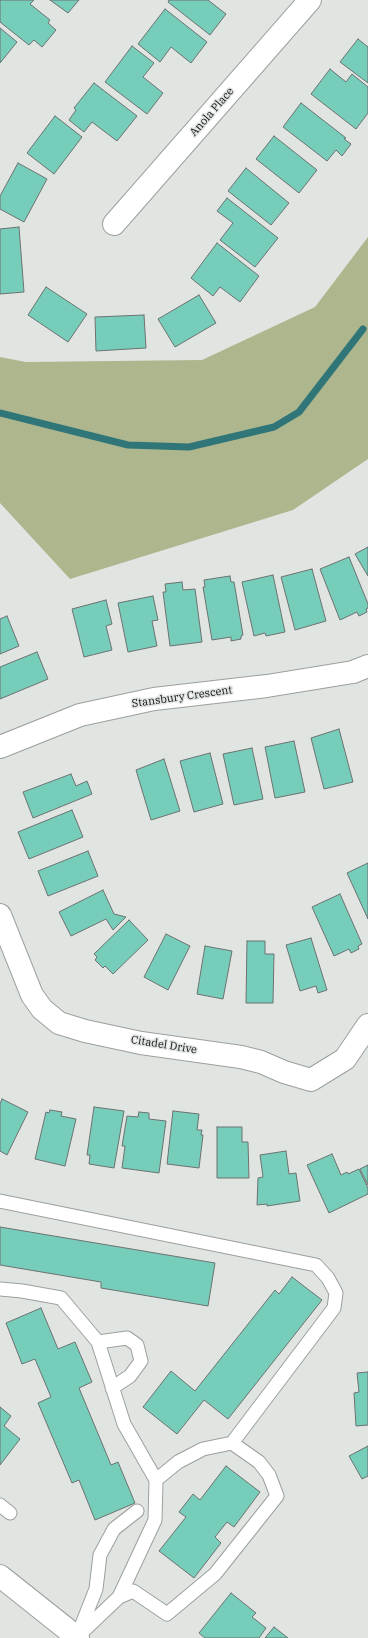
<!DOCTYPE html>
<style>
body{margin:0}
canvas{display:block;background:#e1e5e2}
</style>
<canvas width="368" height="1638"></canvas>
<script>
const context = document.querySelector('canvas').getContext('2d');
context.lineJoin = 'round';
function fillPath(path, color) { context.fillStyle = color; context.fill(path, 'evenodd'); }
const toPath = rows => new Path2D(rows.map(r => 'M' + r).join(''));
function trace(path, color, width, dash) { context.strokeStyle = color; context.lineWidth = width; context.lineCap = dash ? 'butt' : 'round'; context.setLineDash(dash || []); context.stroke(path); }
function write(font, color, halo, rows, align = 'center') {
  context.font = font + ' "IBM Plex Serif",serif'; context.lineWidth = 3; context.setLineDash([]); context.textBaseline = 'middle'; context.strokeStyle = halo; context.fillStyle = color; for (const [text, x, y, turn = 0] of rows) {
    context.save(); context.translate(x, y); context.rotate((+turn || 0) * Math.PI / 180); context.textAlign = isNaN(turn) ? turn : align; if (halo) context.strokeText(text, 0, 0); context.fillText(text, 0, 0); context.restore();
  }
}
fillPath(toPath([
 [368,237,368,459,293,510,70,579,0,503,0,357,26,362,202,360,315,307]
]), '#aeb68e');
trace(toPath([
 [0,413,128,445,189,447,274,427,299,412,363,329]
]), '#307678', 7);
const building = toPath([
 [0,0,34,0,30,4,50,20,48,23,56,30,42,47,34,40,29,45,0,22,0,0],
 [50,0,79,0,68,13,50,0],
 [169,0,208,0,226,14,210,35,168,2,169,0],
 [165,9,207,42,191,63,171,47,160,62,138,44,165,9],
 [0,28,17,42,0,63,0,28],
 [358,39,368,47,368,83,340,62,358,39],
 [132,46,154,63,143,77,163,93,147,114,105,82,132,46],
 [330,69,346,82,352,74,368,87,368,113,356,129,311,94,330,69],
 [94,83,137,116,117,141,92,122,84,132,69,120,76,110,74,108,94,83],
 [301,103,346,138,344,139,351,144,342,156,336,150,327,161,283,127,301,103],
 [55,116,82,137,54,174,27,153,55,116],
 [274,136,317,170,299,193,256,159,274,136],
 [18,163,47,179,24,222,0,209,0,196,18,163],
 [246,168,289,203,271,225,228,191,246,168],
 [227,198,278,238,255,267,220,240,233,223,217,211,227,198],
 [19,227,24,292,0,294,0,229,19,227],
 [217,243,259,276,240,302,220,287,213,296,191,278,217,243],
 [46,287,87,314,68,342,28,315,46,287],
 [199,295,216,323,175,347,158,319,199,295],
 [144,315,146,348,96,351,95,317,144,315],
 [368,547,368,576,355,554,368,547],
 [349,557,368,604,368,608,366,609,367,612,359,616,357,612,340,620,320,569,349,557],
 [312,569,326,621,295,630,281,577,312,569],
 [273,575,285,632,266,636,265,633,254,636,242,582,273,575],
 [230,576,231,582,234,582,243,635,241,636,241,639,231,641,231,637,212,640,203,587,205,587,204,580,230,576],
 [182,582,183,590,195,589,202,642,170,646,163,592,166,592,165,584,182,582],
 [153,596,158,620,152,621,157,646,128,652,118,603,153,596],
 [106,600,112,624,106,626,112,650,84,657,72,609,106,600],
 [7,616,19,646,0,654,0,619,7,616],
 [37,652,48,679,0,699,0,667,37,652],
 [339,729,353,782,324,789,311,738,339,729],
 [294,741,305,792,275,798,265,747,294,741],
 [252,748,263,799,234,805,223,754,252,748],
 [210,753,223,804,194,812,180,761,210,753],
 [164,759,180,811,151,820,136,770,164,759],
 [71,774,76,786,87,781,92,794,33,818,23,792,71,774],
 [72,810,83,837,29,859,18,832,72,810],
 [88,851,98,876,48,896,38,871,88,851],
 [368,863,368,919,347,873,368,863],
 [103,890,114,914,126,917,113,930,106,919,71,936,59,912,103,890],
 [340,894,362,944,358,946,359,949,351,953,349,949,334,956,312,907,340,894],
 [129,920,148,940,113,974,105,966,103,968,95,960,97,957,94,954,129,920],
 [166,934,190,946,168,990,144,977,166,934],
 [311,938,327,990,318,993,316,986,300,991,286,945,311,938],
 [247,941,265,941,265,954,274,954,273,1003,246,1003,247,941],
 [205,946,232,951,223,999,197,994,205,946],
 [2,1099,28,1112,7,1155,0,1151,0,1104,2,1099],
 [94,1107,124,1111,114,1168,89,1164,90,1155,87,1155,94,1107],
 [50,1110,62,1112,61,1116,76,1119,65,1166,35,1159,46,1112,49,1113,50,1110],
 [173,1111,199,1114,197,1130,202,1130,201,1135,203,1135,199,1168,167,1164,173,1111],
 [139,1112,149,1113,149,1119,166,1121,159,1173,122,1168,125,1146,122,1146,127,1116,138,1117,139,1112],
 [217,1127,242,1127,242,1142,248,1142,249,1178,217,1178,217,1127],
 [286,1151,289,1174,296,1173,300,1201,267,1206,267,1204,257,1205,258,1178,263,1177,260,1155,286,1151],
 [332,1154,341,1175,347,1172,348,1174,359,1169,368,1188,368,1194,329,1213,307,1165,332,1154],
 [368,1165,368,1185,360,1169,368,1165],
 [0,1227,215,1263,208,1306,101,1288,101,1282,0,1265,0,1227],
 [292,1277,322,1300,228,1419,204,1400,177,1434,143,1407,171,1371,195,1391,275,1290,279,1294,292,1277],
 [41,1308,58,1349,75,1342,92,1382,79,1388,111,1465,118,1462,135,1503,95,1520,79,1480,72,1483,38,1403,51,1397,35,1359,22,1364,6,1323,41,1308],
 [368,1372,368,1425,356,1426,354,1393,359,1392,357,1373,368,1372],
 [0,1407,11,1416,4,1426,20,1439,0,1465,0,1407],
 [368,1446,368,1476,362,1479,349,1456,368,1446],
 [226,1466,260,1492,234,1527,227,1522,215,1537,221,1543,194,1578,159,1551,186,1517,179,1512,193,1494,200,1500,226,1466],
 [231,1593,256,1613,252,1617,266,1628,259,1638,205,1638,199,1633,231,1593],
 [274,1627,288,1638,265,1638,274,1627]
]);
fillPath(building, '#76ceba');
trace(building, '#6d7170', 1);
const service = toPath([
 [0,1201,316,1265,328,1278,336,1293,334,1308,232,1443,203,1449,178,1462,156,1480],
 [0,1289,22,1291,61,1298,98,1342,124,1424,156,1480,155,1520,119,1597,77,1637,96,1589,100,1555,114,1529,137,1511],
 [98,1342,127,1338,137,1345,141,1361,130,1376,112,1388],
 [0,1505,10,1513],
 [119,1597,133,1591,167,1614,215,1574,277,1496,269,1475,259,1462,232,1443]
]);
const minor = toPath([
 [114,224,310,0],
 [0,747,80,715,154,699,267,686,353,672,368,666],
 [0,915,32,995,42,1009,59,1023,85,1031,141,1043,241,1057,261,1062,284,1072,311,1080,345,1059,368,1025]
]);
const secondary = toPath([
 [0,1576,78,1638]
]);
trace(service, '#9ca09d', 15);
trace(minor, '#9ca09d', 24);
trace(secondary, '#9ca09d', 24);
trace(service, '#fff', 13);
trace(minor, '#fff', 22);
trace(secondary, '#fff', 22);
write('11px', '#111312', '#e1e5e2', [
 ["Anola Place",212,112,-49],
 ["Stansbury Crescent",182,697,-8],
 ["Citadel Drive",164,1045,9]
]);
</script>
